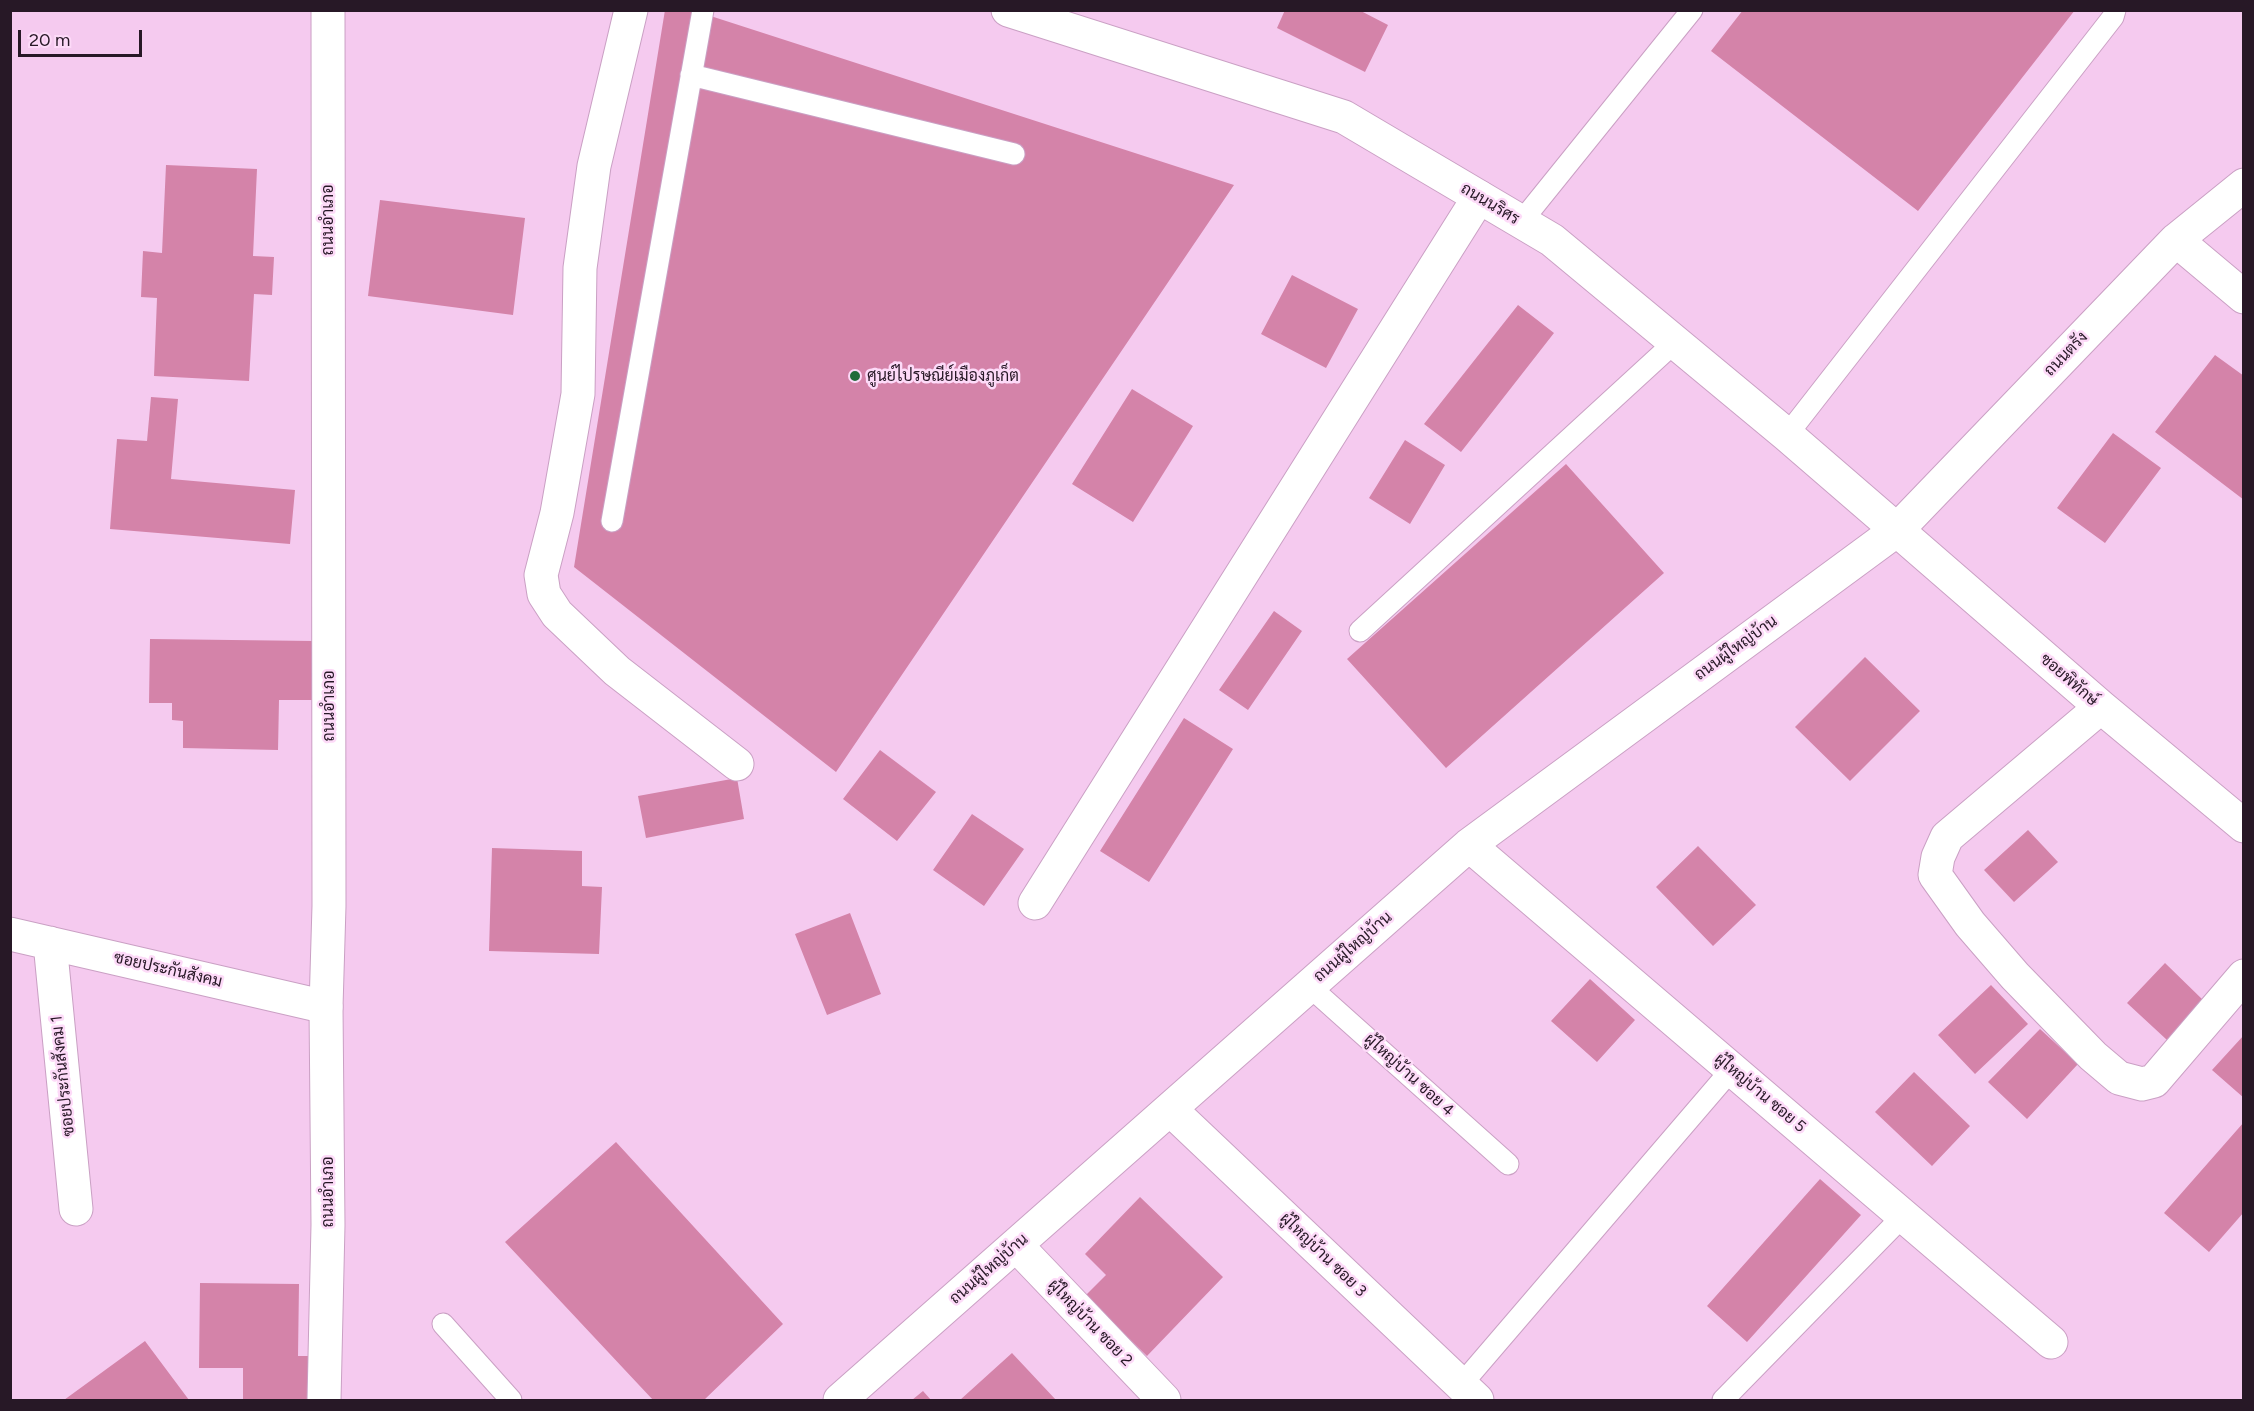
<!DOCTYPE html>
<meta charset="utf-8">
<style>
body{margin:0}
#map{position:relative;width:2254px;height:1411px;overflow:hidden;background:#f5caef;font-family:Figtree,sans-serif}
canvas{display:block}
.frame{position:absolute;inset:0;border:12px solid #271826;pointer-events:none}
.scale{position:absolute;left:18px;top:30px;width:124px;height:27px;box-sizing:border-box;border:3px solid #271826;border-top:0;padding-left:8px;font-size:18px;line-height:21px;white-space:nowrap;color:#271826;-webkit-text-stroke:4px #fddaf8;paint-order:stroke}
</style>
<div id="map">
<canvas width="2254" height="1411"></canvas>
<div class="frame"></div>
<div class="scale">20 m</div>
</div>
<script>
const context = document.querySelector('canvas').getContext('2d');
context.lineJoin = 'round';
function fillPath(path, color) { context.fillStyle = color; context.fill(path, 'evenodd'); }
const toPath = rows => new Path2D(rows.map(r => 'M' + r).join(''));
function trace(path, color, width, dash) { context.strokeStyle = color; context.lineWidth = width; context.lineCap = dash ? 'butt' : 'round'; context.setLineDash(dash || []); context.stroke(path); }
function write(font, color, halo, rows, align = 'center') {
  context.font = font + ' Figtree,Sarabun,sans-serif'; context.lineWidth = 5; context.setLineDash([]); context.textBaseline = 'middle'; context.strokeStyle = halo; context.fillStyle = color; for (const [text, x, y, turn = 0] of rows) {
    context.save(); context.translate(x, y); context.rotate((+turn || 0) * Math.PI / 180); context.textAlign = isNaN(turn) ? turn : align; if (halo) context.strokeText(text, 0, 0); context.fillText(text, 0, 0); context.restore();
  }
}
fillPath(toPath([
 [665,10,692,10,1234,185,836,772,574,567],
 [1285,10,1359,10,1388,25,1365,72,1277,28],
 [1743,10,2075,10,1918,211,1711,51],
 [166,165,257,169,253,256,274,257,272,295,254,294,249,381,154,376,157,298,141,297,143,251,162,253],
 [380,200,525,218,513,315,368,296],
 [1292,275,1358,309,1326,368,1261,334],
 [1518,305,1554,333,1461,452,1424,424],
 [2215,355,2244,376,2244,500,2155,432],
 [1132,389,1193,426,1133,522,1072,484],
 [151,397,178,399,171,479,295,490,290,544,110,529,117,439,147,441],
 [2113,433,2161,468,2105,543,2057,508],
 [1405,440,1445,465,1410,524,1369,498],
 [1566,464,1664,573,1446,768,1347,659],
 [1274,611,1302,631,1248,710,1219,690],
 [150,639,313,641,312,700,279,700,278,750,183,748,183,721,172,720,172,703,149,703],
 [1865,657,1920,711,1850,781,1795,727],
 [1184,718,1233,749,1149,882,1100,851],
 [880,750,936,792,897,841,843,799],
 [737,778,744,819,646,838,638,796],
 [972,814,1024,849,984,906,933,870],
 [2028,830,2058,862,2014,902,1984,870],
 [1698,846,1756,905,1713,946,1656,887],
 [492,848,582,851,582,886,602,887,599,954,489,951],
 [850,913,881,994,827,1015,795,934],
 [2165,963,2204,1001,2167,1040,2127,1003],
 [1590,979,1635,1020,1597,1062,1551,1021],
 [1991,985,2028,1024,1975,1074,1938,1035],
 [2040,1029,2078,1064,2027,1119,1988,1082],
 [2244,1035,2244,1098,2212,1070],
 [1914,1072,1970,1126,1932,1166,1875,1112],
 [2244,1122,2244,1212,2209,1252,2164,1213],
 [616,1142,783,1324,704,1400,653,1400,505,1242],
 [1820,1179,1861,1215,1747,1342,1707,1306],
 [1140,1197,1223,1277,1147,1356,1085,1296,1106,1275,1085,1254],
 [200,1283,299,1284,298,1356,312,1356,312,1400,243,1400,243,1368,199,1368],
 [145,1341,189,1400,64,1400],
 [1012,1353,1056,1400,960,1400],
 [923,1391,931,1400,912,1400]
]), '#d483a9');
const service = toPath([
 [691,75,1014,154],
 [1521,222,1692,10],
 [1787,435,2113,17,2115,10],
 [612,521,703,10],
 [1360,631,1675,342],
 [1309,986,1508,1164],
 [443,1324,511,1400],
 [1461,1385,1732,1069],
 [1723,1400,1904,1215]
]);
const minor = toPath([
 [631,10,594,166,580,268,578,394,557,513,541,575,544,594,557,614,617,671,737,764],
 [2176,240,2244,297],
 [1897,530,2101,707,2244,826],
 [2101,707,1947,837,1938,857,1935,875,1970,924,2015,976,2093,1056,2119,1078,2142,1084,2154,1081,2244,976],
 [1469,845,2051,1342],
 [1035,903,1479,197],
 [10,934,326,1007],
 [50,943,76,1209],
 [1170,1109,1477,1400],
 [1016,1245,1164,1400],
 [840,1400,1469,845,1897,530,2176,240,2244,185]
]);
const tertiary = toPath([
 [1008,10,1344,117,1552,240,1787,435,1897,530],
 [324,1400,328,1225,326,1007,329,906,328,10]
]);
trace(service, '#caa0c4', 23);
trace(minor, '#caa0c4', 35);
trace(tertiary, '#caa0c4', 35);
trace(service, '#fff', 21);
trace(minor, '#fff', 33);
trace(tertiary, '#fff', 33);
for (const [x, y, r, color] of [
 [855,376,6,"#216c3a"]
]) { const dot = new Path2D(); dot.arc(x, y, r, 0, 2 * Math.PI); context.fillStyle = color; context.fill(dot); trace(dot, '#fddaf8', 2); }
write('16px', '#271826', '#fddaf8', [
 ["ถนนนริศร",1490,204,31],
 ["ถนนอำเภอ",328,220,-90],
 ["ถนนตรัง",2066,354,-46],
 ["ถนนผู้ใหญ่บ้าน",1736,648,-36],
 ["ซอยพิทักษ์",2069,680,41],
 ["ถนนอำเภอ",329,706,-90],
 ["ถนนผู้ใหญ่บ้าน",1353,947,-41],
 ["ซอยประกันสังคม",168,970,13],
 ["ผู้ใหญ่บ้าน ซอย 4",1409,1075,42],
 ["ซอยประกันสังคม 1",63,1076,-96],
 ["ผู้ใหญ่บ้าน ซอย 5",1760,1093,40],
 ["ถนนอำเภอ",328,1192,-90],
 ["ผู้ใหญ่บ้าน ซอย 3",1323,1255,44],
 ["ถนนผู้ใหญ่บ้าน",989,1269,-41],
 ["ผู้ใหญ่บ้าน ซอย 2",1090,1323,46]
]);
write('16px', '#271826', '#fddaf8', [
 ["ศูนย์ไปรษณีย์เมืองภูเก็ต",867,376]
], 'left');
</script>
